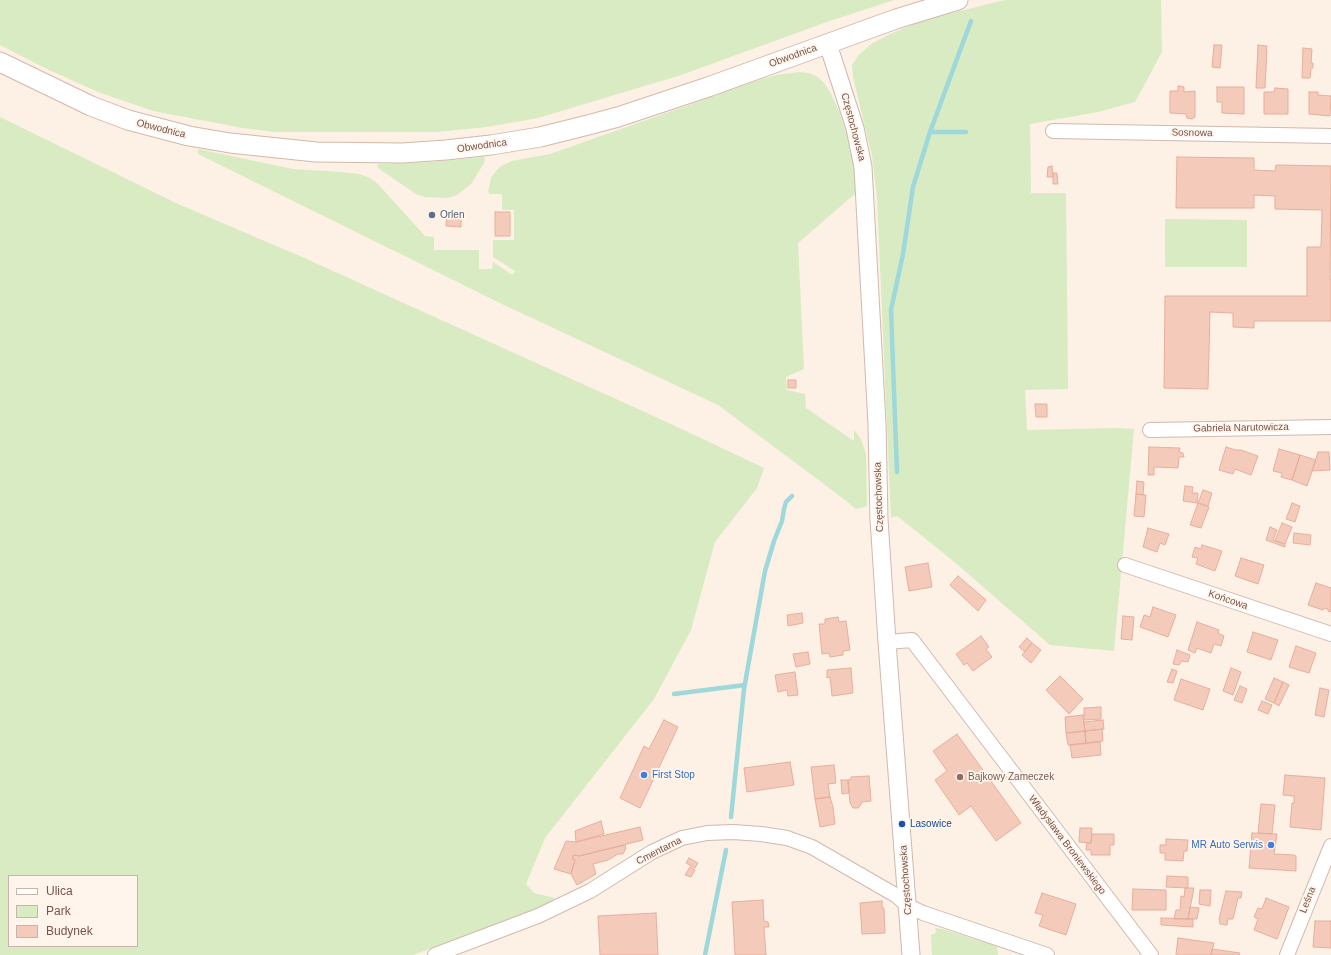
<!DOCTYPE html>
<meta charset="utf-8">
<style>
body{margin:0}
#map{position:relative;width:1331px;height:955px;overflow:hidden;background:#fdf0e4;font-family:Arial,sans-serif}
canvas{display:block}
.legend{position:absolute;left:8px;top:875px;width:130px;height:72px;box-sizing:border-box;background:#fff5ec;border:1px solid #c9b4ab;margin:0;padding:5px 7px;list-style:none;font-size:12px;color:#775349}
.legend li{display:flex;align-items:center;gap:8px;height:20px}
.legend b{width:20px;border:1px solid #c9b4ab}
</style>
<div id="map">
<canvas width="1331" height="955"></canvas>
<ul class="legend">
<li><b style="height:5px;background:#fff"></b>Ulica</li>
<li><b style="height:11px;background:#d8ebc2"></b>Park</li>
<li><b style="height:11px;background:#f4cabb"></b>Budynek</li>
</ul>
</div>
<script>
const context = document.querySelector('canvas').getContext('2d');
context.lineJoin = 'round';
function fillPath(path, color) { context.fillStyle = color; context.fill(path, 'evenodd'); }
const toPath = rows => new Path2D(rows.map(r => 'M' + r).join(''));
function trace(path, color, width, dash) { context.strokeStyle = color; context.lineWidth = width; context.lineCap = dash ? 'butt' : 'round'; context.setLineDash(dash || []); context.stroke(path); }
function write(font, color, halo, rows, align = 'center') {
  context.font = font + ' Arial,sans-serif'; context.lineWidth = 3.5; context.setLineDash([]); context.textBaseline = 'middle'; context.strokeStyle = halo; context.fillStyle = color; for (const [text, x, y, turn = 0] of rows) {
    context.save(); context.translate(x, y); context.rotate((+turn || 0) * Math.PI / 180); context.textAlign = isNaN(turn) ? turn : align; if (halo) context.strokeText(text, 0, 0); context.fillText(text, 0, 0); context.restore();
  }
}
fillPath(toPath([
 [0,0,894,0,824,23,681,75,538,118,487,127,436,132,274,132,243,128,153,111,98,92,47,69,0,45],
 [1005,0,1161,0,1162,52,1135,102,1098,112,1030,124,1031,193,1066,193,1068,389,1025,390,1027,430,1117,428,1134,429,1114,651,1050,645,958,565,916,531,897,516,891,518,877,197,872,156,853,77,852,65,858,56,871,44,890,34,927,19],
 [799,72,809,73,818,77,825,84,831,94,839,111,850,144,856,175,857,192,798,243,804,369,786,377,787,390,805,394,806,408,854,441,854,430,861,439,866,454,867,506,856,509,840,496,718,405,502,304,198,154,198,149,293,169,341,172,359,174,370,178,377,183,425,236,434,237,434,250,479,250,479,269,492,269,493,262,512,275,515,271,493,257,493,240,514,240,514,210,502,210,502,194,490,194,488,192,491,178,496,171,501,166,512,161,550,154,692,104,744,84,776,75],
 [0,117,178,204,302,257,671,424,764,468,757,488,715,542,691,630,654,699,545,838,526,884,534,893,555,898,548,905,413,955,0,955],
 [9,876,137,876,137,946,9,946],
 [483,157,485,158,484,163,471,184,457,195,448,198,425,197,416,194,378,168,377,165,379,164,431,162],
 [1165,219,1247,220,1247,267,1165,267],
 [935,928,942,929,997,946,998,955,932,955,931,935,936,933]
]), '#d8ebc2');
trace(toPath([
 [930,132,966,132],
 [897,472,891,310,903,254,913,187,930,132,971,21],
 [674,694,745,685],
 [731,817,744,689,765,571,774,541,782,521,784,509,786,502,792,496],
 [705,955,726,850]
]), '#9ed8da', 4.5);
const building = toPath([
 [1214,45,1222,45,1220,68,1212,67,1214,45],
 [1258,45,1267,46,1266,50,1267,50,1265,88,1256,88,1258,45],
 [1303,48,1312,49,1311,63,1313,63,1313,68,1311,68,1310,78,1302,78,1303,48],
 [1178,86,1184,87,1184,92,1195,91,1195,117,1192,119,1187,118,1186,114,1170,113,1170,91,1178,91,1178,86],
 [1217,87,1244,87,1244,114,1222,113,1222,102,1217,102,1217,87],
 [1275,88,1288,89,1288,114,1264,114,1264,92,1274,92,1275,88],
 [1309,92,1318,92,1318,95,1331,96,1330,116,1309,114,1309,92],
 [1177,157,1254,158,1254,170,1275,171,1276,165,1331,166,1330,279,1331,279,1331,321,1254,321,1254,328,1233,327,1233,313,1210,312,1208,389,1164,388,1165,296,1307,296,1307,247,1321,247,1322,210,1275,209,1275,196,1254,195,1254,208,1176,208,1177,157],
 [1052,166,1053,177,1047,177,1048,167,1052,166],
 [1053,173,1057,173,1058,184,1053,184,1053,173],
 [447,212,461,212,461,227,446,226,447,212],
 [495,212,510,212,510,236,495,236,495,212],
 [788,380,796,380,796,388,788,388,788,380],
 [1035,404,1047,404,1047,417,1036,417,1035,404],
 [1149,447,1180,448,1179,452,1183,453,1184,457,1179,457,1178,468,1154,467,1154,475,1148,475,1149,447],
 [1226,447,1236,450,1241,450,1258,456,1251,475,1235,469,1233,474,1219,470,1226,447],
 [1279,449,1300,455,1292,480,1281,477,1282,473,1273,471,1279,449],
 [1318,452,1329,452,1330,470,1312,471,1318,452],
 [1300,455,1316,460,1307,486,1292,480,1300,455],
 [1137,481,1144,482,1143,495,1136,494,1137,481],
 [1185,486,1193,487,1192,493,1198,493,1197,503,1183,501,1185,486],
 [1203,490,1212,493,1208,506,1198,503,1203,490],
 [1136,494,1146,495,1144,517,1134,516,1136,494],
 [1198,503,1209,507,1201,528,1190,525,1198,503],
 [1292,503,1300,506,1295,522,1286,519,1292,503],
 [1282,523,1292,527,1285,544,1275,541,1282,523],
 [1270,527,1277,530,1273,540,1285,544,1285,547,1266,540,1270,527],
 [1148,528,1169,534,1165,545,1160,543,1157,552,1143,547,1148,528],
 [1294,533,1311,535,1310,545,1293,543,1294,533],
 [1202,545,1222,551,1215,571,1196,564,1198,558,1192,557,1195,547,1201,549,1202,545],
 [1241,558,1264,565,1258,584,1235,576,1241,558],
 [928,563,932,587,909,591,905,567,928,563],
 [958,576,986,600,978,611,950,585,958,576],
 [1316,583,1331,588,1331,612,1328,611,1328,609,1324,608,1323,610,1308,605,1316,583],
 [1153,607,1176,615,1168,637,1140,627,1144,615,1150,617,1153,607],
 [802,613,803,623,788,626,787,615,802,613],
 [1123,616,1134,617,1132,640,1121,639,1123,616],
 [838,617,839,622,846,621,850,650,843,651,843,655,830,657,829,653,822,654,819,624,825,624,825,619,838,617],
 [1197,622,1219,630,1218,633,1224,636,1221,646,1214,644,1211,653,1197,648,1195,653,1188,650,1197,622],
 [1253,632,1278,640,1271,660,1247,652,1253,632],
 [981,636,989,647,986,649,992,657,973,671,967,663,964,665,956,654,981,636],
 [1027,638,1032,643,1025,652,1019,647,1027,638],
 [1032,643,1041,650,1031,663,1022,655,1032,643],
 [1296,646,1316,653,1309,673,1289,667,1296,646],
 [1177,650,1190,655,1188,662,1182,661,1179,665,1173,664,1177,650],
 [808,652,810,664,796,667,793,654,808,652],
 [851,668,853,693,832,696,830,677,827,678,827,670,851,668],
 [1231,668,1241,672,1233,695,1223,691,1231,668],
 [1172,669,1177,671,1173,683,1167,682,1172,669],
 [795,672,798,695,788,696,787,690,778,692,775,675,795,672],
 [1060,676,1083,699,1069,714,1046,690,1060,676],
 [1274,678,1283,682,1274,703,1265,699,1274,678],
 [1181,679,1210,689,1203,710,1174,700,1181,679],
 [1283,682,1289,685,1279,706,1274,703,1283,682],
 [1240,686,1247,689,1242,703,1234,700,1240,686],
 [1320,688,1329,690,1324,717,1315,715,1320,688],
 [1262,701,1272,705,1268,714,1258,710,1262,701],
 [1101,707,1101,719,1084,720,1084,708,1101,707],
 [1083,715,1085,731,1066,733,1065,717,1083,715],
 [664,720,678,727,640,808,620,798,644,746,649,749,664,720],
 [1103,720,1104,729,1085,731,1084,722,1103,720],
 [1102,729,1103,741,1086,743,1085,731,1102,729],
 [1085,731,1086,743,1068,745,1066,733,1085,731],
 [957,734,1021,823,996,841,971,806,959,815,935,780,947,771,933,751,957,734],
 [1100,742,1101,755,1072,758,1070,745,1100,742],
 [790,762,794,785,747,792,744,768,790,762],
 [834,765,836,783,828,784,830,797,815,799,811,767,834,765],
 [1285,775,1325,778,1321,830,1290,827,1292,803,1294,803,1294,796,1283,795,1285,775],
 [869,776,871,801,862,802,860,806,858,808,853,808,850,803,848,780,851,779,851,777,869,776],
 [841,780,848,780,849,793,842,794,841,780],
 [830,797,833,807,835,824,820,827,815,799,830,797],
 [1261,804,1275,805,1272,834,1258,833,1261,804],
 [601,821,604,834,576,842,575,831,601,821],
 [640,827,643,840,579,856,574,855,572,859,575,860,571,874,554,869,566,841,576,842,640,827],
 [1080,828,1092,828,1091,843,1079,842,1080,828],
 [1252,833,1277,834,1274,854,1294,855,1296,856,1296,871,1249,868,1252,833],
 [1092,834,1114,834,1114,845,1110,845,1110,855,1091,855,1091,850,1086,850,1087,843,1091,843,1092,834],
 [1166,839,1188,840,1187,851,1184,851,1183,861,1165,860,1165,853,1160,853,1160,845,1166,845,1166,839],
 [625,845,626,848,623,854,618,854,608,860,593,864,596,874,577,885,571,874,575,860,572,859,574,855,579,856,625,845],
 [689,858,698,863,695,868,686,863,689,858],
 [690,867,695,870,691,877,685,875,690,867],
 [1167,876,1188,877,1188,888,1166,887,1167,876],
 [1185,888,1194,888,1188,919,1174,919,1176,910,1180,910,1181,896,1184,897,1185,888],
 [1133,889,1166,890,1166,910,1132,910,1133,889],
 [1200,890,1211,890,1210,906,1199,904,1200,890],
 [1226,891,1242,892,1241,898,1238,898,1233,919,1228,919,1227,925,1220,924,1219,919,1226,891],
 [1042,893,1076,904,1066,935,1039,926,1043,915,1035,913,1042,893],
 [1266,898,1289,907,1277,939,1254,930,1258,919,1254,917,1258,908,1262,909,1266,898],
 [763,900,764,921,768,922,769,927,764,927,766,955,735,955,732,902,763,900],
 [882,901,882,908,884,908,885,933,862,934,860,903,882,901],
 [1190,907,1199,908,1197,919,1188,919,1190,907],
 [656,913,658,955,600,955,598,916,656,913],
 [1161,918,1193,919,1193,927,1161,925,1161,918],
 [1315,921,1331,921,1331,948,1313,947,1315,921],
 [1178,938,1214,943,1211,955,1176,955,1178,938],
 [1212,949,1240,953,1239,955,1211,955,1212,949]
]);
fillPath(building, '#f4cabb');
trace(building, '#e7ae9b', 1);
const minor = toPath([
 [1053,131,1331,136],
 [1150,430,1331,427],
 [1125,565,1331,634],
 [887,642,912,640,1151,955],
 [435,955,538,916,590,891,652,852,682,838,707,833,733,832,761,834,787,838,812,847,897,896,908,906,923,913,1047,955],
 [1287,955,1331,846]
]);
const tertiary = toPath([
 [828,44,855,128,863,167,877,424,879,519,887,642,911,955]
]);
const secondary = toPath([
 [0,62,91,106,128,120,189,136,230,143,316,152,402,153,446,150,491,145,540,137,588,125,618,117,708,87,896,19,958,0]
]);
trace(minor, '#d1b9ad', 16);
trace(tertiary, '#d1b9ad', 19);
trace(secondary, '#d4b8aa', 21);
trace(minor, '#fff', 14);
trace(tertiary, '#fff', 17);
trace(secondary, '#fff', 19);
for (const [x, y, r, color] of [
 [432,215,4,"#5c6f8a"],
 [644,775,4,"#3f7fe0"],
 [960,777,4,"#8d6e63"],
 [902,824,4,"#1a4fb4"],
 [1271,845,4,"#3f7fe0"]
]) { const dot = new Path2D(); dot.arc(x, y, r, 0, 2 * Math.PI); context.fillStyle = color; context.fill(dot); trace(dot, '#fff5ec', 1.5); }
write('10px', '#775349', '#fff5ec', [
 ["Obwodnica",793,56,-20],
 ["Częstochowska",853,127,75],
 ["Obwodnica",161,129,14],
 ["Sosnowa",1192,133,1],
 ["Obwodnica",482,146,-8],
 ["Gabriela Narutowicza",1241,428,-1],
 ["Częstochowska",879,497,-92],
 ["Końcowa",1228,600,19],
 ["Władysława Broniewskiego",1067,845,53],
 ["Cmentarna",659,851,-27],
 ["Częstochowska",906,880,-94],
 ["Leśna",1308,900,-68]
]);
write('10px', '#4e5e75', '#fff5ec', [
 ["Orlen",440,215]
], 'left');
write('10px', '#366cbe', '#fff5ec', [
 ["First Stop",652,775],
 ["MR Auto Serwis",1263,845,"right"]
], 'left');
write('10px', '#785e54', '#fff5ec', [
 ["Bajkowy Zameczek",968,777]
], 'left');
write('10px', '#164399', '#fff5ec', [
 ["Lasowice",910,824]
], 'left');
</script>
